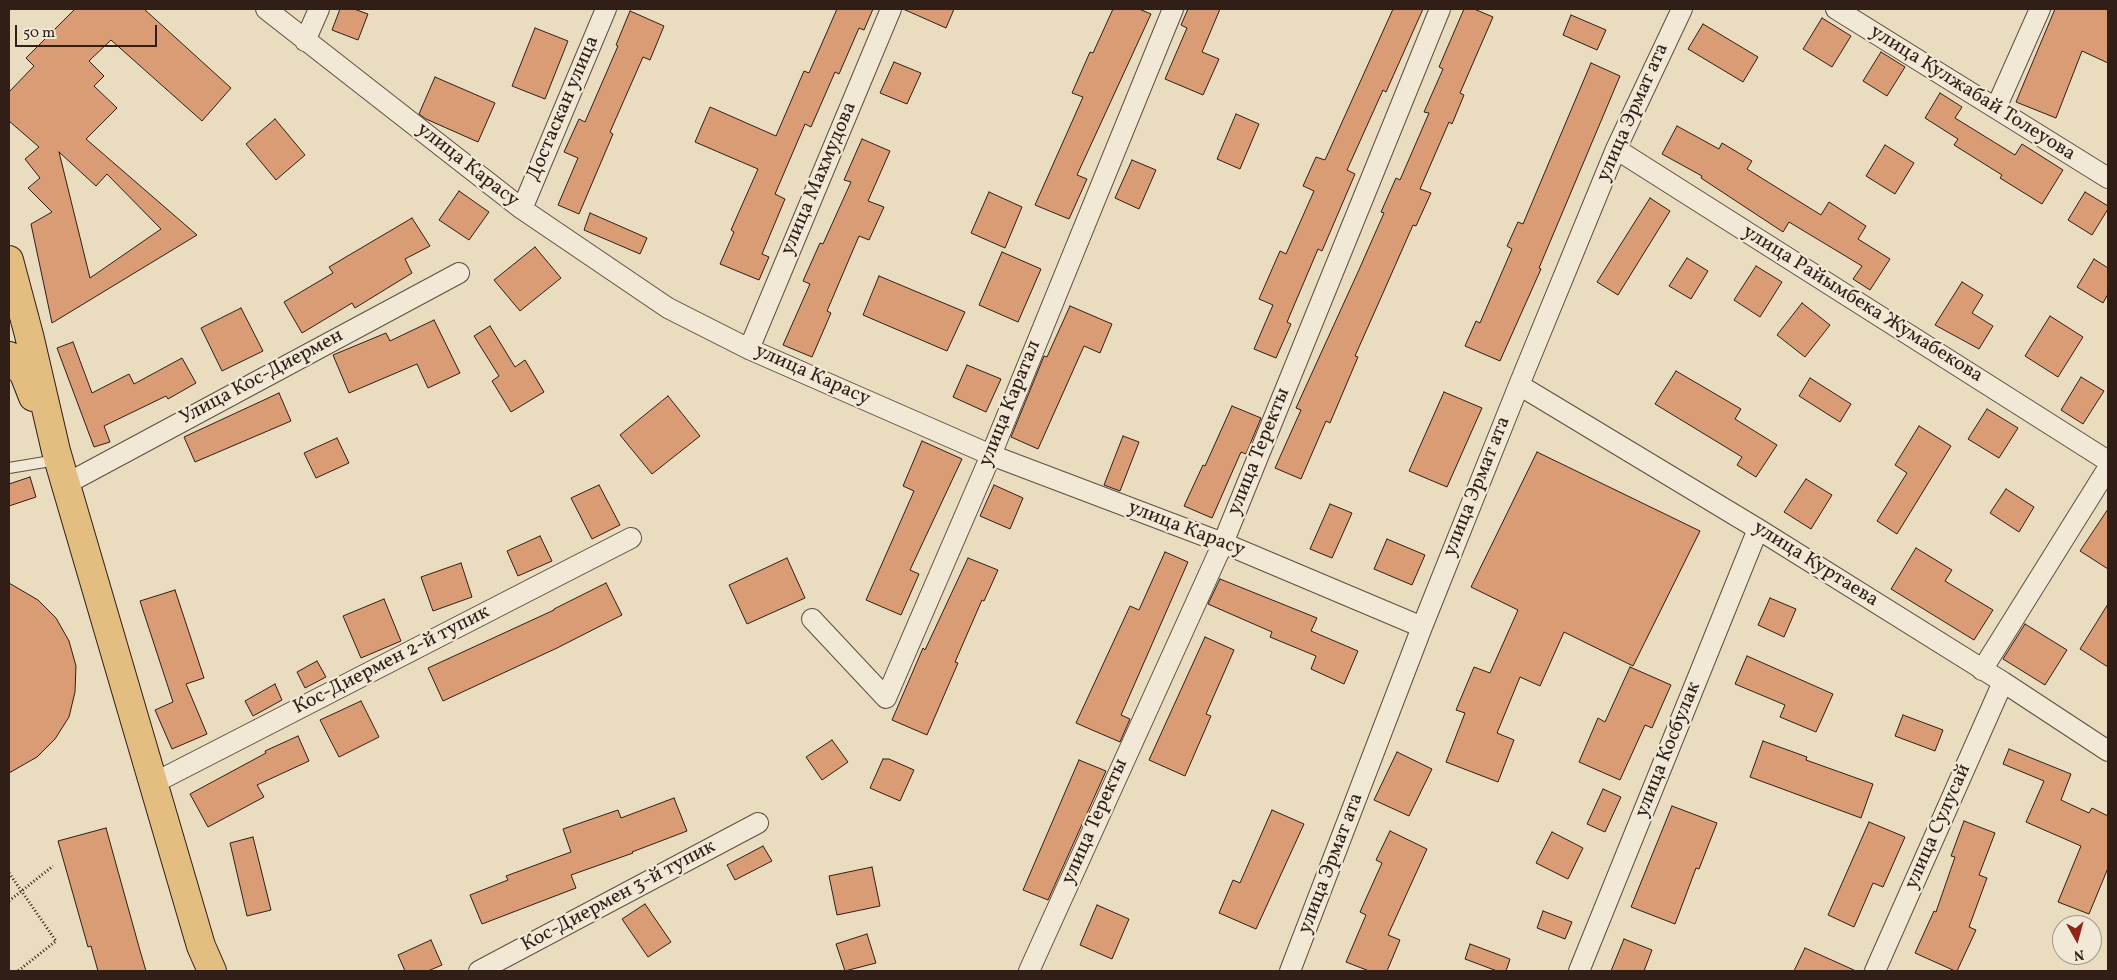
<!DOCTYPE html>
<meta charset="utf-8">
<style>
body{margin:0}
#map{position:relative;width:2117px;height:980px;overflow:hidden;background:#e9dcbf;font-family:Vollkorn,serif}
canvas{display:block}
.frame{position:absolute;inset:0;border:10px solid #301e17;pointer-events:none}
.north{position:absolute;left:2052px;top:915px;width:50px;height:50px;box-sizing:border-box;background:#f1e8d5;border:1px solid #a49789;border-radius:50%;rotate:173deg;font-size:14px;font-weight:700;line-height:20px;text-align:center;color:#301e17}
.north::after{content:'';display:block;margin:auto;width:18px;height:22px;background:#8f2418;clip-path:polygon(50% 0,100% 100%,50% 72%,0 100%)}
.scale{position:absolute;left:15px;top:25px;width:142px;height:22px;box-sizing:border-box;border:2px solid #301e17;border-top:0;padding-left:6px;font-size:15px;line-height:18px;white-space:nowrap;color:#301e17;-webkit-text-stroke:4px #f1e8d5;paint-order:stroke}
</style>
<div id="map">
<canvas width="2117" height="980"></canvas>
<div class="frame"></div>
<div class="north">N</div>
<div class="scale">50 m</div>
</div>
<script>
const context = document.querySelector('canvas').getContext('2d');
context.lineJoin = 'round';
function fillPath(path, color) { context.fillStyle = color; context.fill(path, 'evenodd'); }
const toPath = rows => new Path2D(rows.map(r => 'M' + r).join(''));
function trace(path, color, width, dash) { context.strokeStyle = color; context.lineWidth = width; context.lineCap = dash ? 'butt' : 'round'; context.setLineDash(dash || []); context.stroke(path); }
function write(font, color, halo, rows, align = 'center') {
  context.font = font + ' Vollkorn,serif'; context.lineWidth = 4.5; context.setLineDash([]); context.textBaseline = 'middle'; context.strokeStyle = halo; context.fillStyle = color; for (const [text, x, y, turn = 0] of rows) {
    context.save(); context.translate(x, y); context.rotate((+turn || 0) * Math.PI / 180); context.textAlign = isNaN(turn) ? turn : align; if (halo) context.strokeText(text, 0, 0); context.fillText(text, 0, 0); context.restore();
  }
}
const building = toPath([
 [75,9,144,9,231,88,202,121,111,40,89,61,104,76,94,86,117,108,86,139,197,235,52,323,31,224,52,212,28,188,40,178,25,159,39,147,9,121,9,92,34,66,26,58,75,9],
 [59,152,96,186,107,174,161,229,90,278,59,152],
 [340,9,354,9,368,14,358,40,332,30,340,9],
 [837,9,873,9,864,30,859,28,839,74,835,72,811,127,805,124,775,194,785,199,762,254,769,257,759,280,720,264,734,232,731,230,758,169,695,142,710,107,776,136,804,71,809,73,837,9],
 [903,9,954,9,946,28,903,9],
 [1113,9,1139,9,1151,14,1077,175,1087,179,1069,219,1035,205,1083,97,1072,93,1090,52,1093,53,1113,9],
 [1188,9,1220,9,1202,52,1219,59,1203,95,1165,79,1187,28,1181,25,1188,9],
 [1393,9,1423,9,1386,92,1383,90,1347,170,1355,174,1322,251,1318,249,1287,322,1291,324,1276,358,1254,349,1273,305,1259,299,1280,251,1286,254,1314,191,1303,186,1316,157,1325,160,1393,9],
 [1464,9,1474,9,1493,17,1460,93,1464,95,1452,124,1449,122,1420,189,1431,193,1416,226,1413,225,1387,284,1355,356,1358,357,1330,423,1326,421,1301,479,1275,468,1301,410,1296,408,1358,272,1384,213,1381,212,1396,178,1400,180,1429,113,1424,112,1443,69,1439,67,1464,9],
 [2055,9,2108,9,2108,63,2082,51,2056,118,2016,102,2055,9],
 [630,11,664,26,650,60,643,57,610,132,613,134,579,214,558,205,578,158,564,152,579,119,585,122,618,46,616,45,630,11],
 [1571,15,1606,30,1597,50,1563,35,1571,15],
 [1822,18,1851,36,1832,67,1803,49,1822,18],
 [1703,24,1758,57,1743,82,1688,49,1703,24],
 [535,28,568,41,545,99,512,86,535,28],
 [1881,52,1905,67,1887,96,1863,81,1881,52],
 [894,62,921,73,907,104,880,93,894,62],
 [1591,63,1620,76,1539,268,1541,269,1500,361,1465,346,1476,321,1480,323,1512,249,1507,246,1518,222,1523,224,1591,63],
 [435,77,495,103,478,142,426,119,419,114,435,77],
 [1940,93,1962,107,1955,118,2015,155,2022,144,2063,170,2042,204,2000,178,2002,175,1954,145,1958,139,1925,118,1940,93],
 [1236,114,1259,124,1240,169,1217,159,1236,114],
 [275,119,305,155,276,180,246,144,275,119],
 [1677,126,1719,149,1722,143,1752,161,1747,169,1821,215,1829,202,1866,226,1858,239,1890,259,1870,290,1853,279,1862,266,1789,222,1783,232,1701,178,1702,176,1662,154,1677,126],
 [862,139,890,151,868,201,884,207,869,240,859,236,827,311,831,313,812,357,783,345,810,284,803,281,820,243,823,244,851,182,844,180,862,139],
 [1885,145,1914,163,1895,194,1866,176,1885,145],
 [1132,160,1156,170,1139,209,1115,198,1132,160],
 [459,191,489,212,469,240,439,220,459,191],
 [989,192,1022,207,1005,248,971,233,989,192],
 [2085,192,2108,206,2108,209,2092,235,2068,220,2085,192],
 [1650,198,1670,211,1618,295,1597,282,1650,198],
 [590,213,647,238,640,254,584,230,590,213],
 [412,218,430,246,405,259,412,273,355,308,352,303,302,333,284,302,333,273,329,267,412,218],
 [535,247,561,278,520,311,494,280,535,247],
 [1002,252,1041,269,1018,322,979,305,1002,252],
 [1687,258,1708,271,1691,299,1669,286,1687,258],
 [2094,259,2108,268,2108,294,2103,303,2077,287,2094,259],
 [1756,266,1782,282,1760,317,1734,300,1756,266],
 [879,276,965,312,947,351,863,315,879,276],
 [1962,282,1983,295,1972,313,1993,326,1979,349,1935,325,1962,282],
 [1802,303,1830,325,1805,357,1777,335,1802,303],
 [1070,306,1112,324,1100,353,1084,346,1038,449,1011,437,1044,356,1047,357,1070,306],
 [241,308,263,351,222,371,201,328,241,308],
 [2050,316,2083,337,2058,377,2025,356,2050,316],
 [434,320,460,373,428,388,417,364,349,393,333,355,386,333,390,341,434,320],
 [490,326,515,367,525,360,544,392,511,412,492,381,499,376,474,336,490,326],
 [73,342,92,393,129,374,134,384,182,358,196,383,168,399,166,396,104,426,110,442,94,447,57,348,73,342],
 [967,365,1001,379,986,412,953,397,967,365],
 [1676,371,1741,409,1735,419,1777,445,1756,477,1737,465,1742,457,1655,404,1676,371],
 [2081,377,2104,391,2083,424,2061,410,2081,377],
 [1810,378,1851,404,1840,422,1799,396,1810,378],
 [1444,392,1482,408,1447,487,1409,471,1444,392],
 [279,393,291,421,195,462,184,437,279,393],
 [668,396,700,436,652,474,620,435,668,396],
 [1232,406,1261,418,1246,454,1241,452,1212,518,1184,506,1203,465,1205,466,1232,406],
 [1987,409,2018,428,1999,458,1968,439,1987,409],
 [1919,426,1951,446,1897,534,1877,521,1907,473,1895,465,1919,426],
 [1123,436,1139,442,1120,491,1104,485,1123,436],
 [337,438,349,463,316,478,304,453,337,438],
 [922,441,962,459,910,570,919,574,901,615,866,600,914,491,903,486,922,441],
 [1537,452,1700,531,1633,666,1564,632,1540,686,1520,677,1497,733,1514,740,1498,782,1446,762,1465,713,1456,710,1474,667,1490,673,1518,610,1471,587,1537,452],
 [30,477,36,497,9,506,9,484,30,477],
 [1806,479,1832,495,1811,529,1784,512,1806,479],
 [599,485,620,525,592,539,571,498,599,485],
 [994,485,1023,498,1010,529,980,516,994,485],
 [2006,489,2034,507,2019,532,1990,513,2006,489],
 [1330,504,1352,513,1332,558,1310,549,1330,504],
 [2108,509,2108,569,2080,551,2108,509],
 [540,536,552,561,518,576,507,551,540,536],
 [1387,539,1425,555,1412,585,1374,569,1387,539],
 [1916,548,1952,570,1945,581,1993,610,1974,640,1891,589,1916,548],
 [1165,552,1188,562,1121,715,1130,719,1120,742,1076,723,1130,606,1139,610,1165,552],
 [787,558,805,598,747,624,729,585,787,558],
 [968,558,998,570,984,601,982,600,955,662,958,663,927,735,892,720,923,648,925,650,968,558],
 [461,563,472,597,433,611,421,577,461,563],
 [1220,579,1317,618,1311,631,1358,651,1344,684,1311,669,1316,656,1270,637,1272,632,1208,604,1220,579],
 [9,583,38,600,56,618,69,641,76,666,75,692,69,717,55,739,37,757,9,773,9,583],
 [606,583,622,615,557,648,443,701,428,668,554,610,554,609,606,583],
 [175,590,204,678,186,684,207,734,172,749,155,710,173,702,140,601,175,590],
 [1770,598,1796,609,1784,637,1758,625,1770,598],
 [384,599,401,641,361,658,343,616,384,599],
 [2108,604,2108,667,2080,649,2108,604],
 [2025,624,2067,650,2045,685,2003,659,2025,624],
 [1205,637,1234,650,1206,714,1211,716,1185,776,1149,760,1205,637],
 [1747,656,1833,694,1816,732,1780,717,1785,705,1735,684,1747,656],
 [317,661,326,677,305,688,297,672,317,661],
 [1630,667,1671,685,1652,728,1645,725,1620,780,1579,762,1598,718,1605,722,1630,667],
 [275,684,282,700,253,716,245,701,275,684],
 [361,701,379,737,339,757,320,720,361,701],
 [1903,715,1943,730,1935,751,1895,736,1903,715],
 [298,736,309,761,257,785,264,797,208,827,190,794,266,753,265,751,298,736],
 [832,740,848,762,822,780,806,757,832,740],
 [1763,741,1807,757,1806,760,1873,784,1861,818,1750,777,1763,741],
 [2009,749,2071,774,2061,800,2089,813,2092,808,2108,816,2108,868,2089,914,2058,902,2081,846,2026,822,2044,781,2003,764,2009,749],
 [1397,752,1432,769,1409,816,1374,800,1397,752],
 [883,759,889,759,914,770,900,801,870,788,883,759],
 [1079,760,1106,771,1048,900,1023,890,1079,760],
 [1603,789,1621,797,1605,832,1587,824,1603,789],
 [674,798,687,831,632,852,633,853,571,875,576,888,482,924,470,895,508,880,506,876,571,852,563,829,618,810,621,818,674,798],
 [1672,806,1717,823,1699,869,1696,868,1675,924,1631,907,1672,806],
 [1272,810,1304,824,1256,929,1219,913,1233,880,1240,883,1272,810],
 [1964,821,1995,833,1979,875,1987,878,1969,927,1976,930,1957,971,1955,971,1915,953,1934,911,1936,912,1955,857,1951,856,1964,821],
 [1869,822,1905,837,1883,887,1873,883,1854,927,1828,915,1869,822],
 [106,828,139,947,146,971,98,971,91,946,88,947,58,841,106,828],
 [1390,831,1427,849,1388,935,1400,940,1387,971,1369,971,1346,962,1366,915,1360,912,1382,863,1376,860,1390,831],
 [1552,832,1583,848,1568,879,1536,863,1552,832],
 [253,837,271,910,247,916,230,843,253,837],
 [763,846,772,861,735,880,727,865,763,846],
 [872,867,880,906,837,915,829,876,872,867],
 [645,904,671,942,648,957,622,919,645,904],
 [1097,905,1129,919,1112,959,1080,945,1097,905],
 [1543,911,1572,922,1565,939,1537,928,1543,911],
 [867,934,876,963,845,971,836,944,867,934],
 [1624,939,1652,950,1644,971,1611,971,1624,939],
 [431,940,442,965,428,971,405,971,398,955,431,940],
 [1470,944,1510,959,1506,971,1497,971,1465,959,1470,944],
 [1805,948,1856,971,1794,971,1805,948]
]);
fillPath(building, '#da9c74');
trace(building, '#301e17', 1);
const lane = toPath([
 [9,468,57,460]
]);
const street = toPath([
 [266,9,522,209,668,308,749,349,991,455,1223,543,1422,627],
 [1836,9,2108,178],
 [305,41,319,9],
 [1996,108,2040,9],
 [1616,149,2108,461],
 [522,209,606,9],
 [749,349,891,9],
 [1519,385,1758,529,2003,682,2108,751],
 [66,484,459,273],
 [812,619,886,698,991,455,1173,9],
 [1982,670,2108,468],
 [154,783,631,538],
 [479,971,758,823],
 [1029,971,1223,543,1440,9],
 [1290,971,1422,627,1519,385,1616,149,1682,9],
 [1579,971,1758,529],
 [1875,971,2003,682]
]);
const highway = toPath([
 [9,260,29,335,56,451,201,946,212,971],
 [9,356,24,374,33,397]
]);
trace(lane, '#5e4e41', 12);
trace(street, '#5e4e41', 22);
trace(highway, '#301e17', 30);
trace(toPath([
 [9,873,56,941,18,971],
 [9,901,53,866]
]), '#301e17', 3, [1, 2.5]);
trace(lane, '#f1e8d5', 10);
trace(street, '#f1e8d5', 20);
trace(highway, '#e4be80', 28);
write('20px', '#301e17', '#f1e8d5', [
 ["улица Кулжабай Толеуова",1972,94,32],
 ["Достаскан улица",564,109,-67],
 ["улица Эрмат ата",1634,113,-66],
 ["улица Карасу",467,166,38],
 ["улица Махмудова",820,179,-67],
 ["улица Райымбека Жумабекова",1862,305,32],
 ["улица Карасу",812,376,24],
 ["Улица Кос-Диермен",262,378,-28],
 ["улица Каратал",1011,404,-68],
 ["улица Теректы",1260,452,-68],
 ["улица Эрмат ата",1478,487,-68],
 ["улица Карасу",1186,530,21],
 ["улица Куртаева",1815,565,32],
 ["Кос-Диермен 2-й тупик",392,661,-27],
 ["улица Косбулак",1669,750,-68],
 ["улица Теректы",1096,822,-66],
 ["улица Сулусай",1939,827,-66],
 ["улица Эрмат ата",1332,864,-69],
 ["Кос-Диермен 3-й тупик",619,897,-28]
]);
</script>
